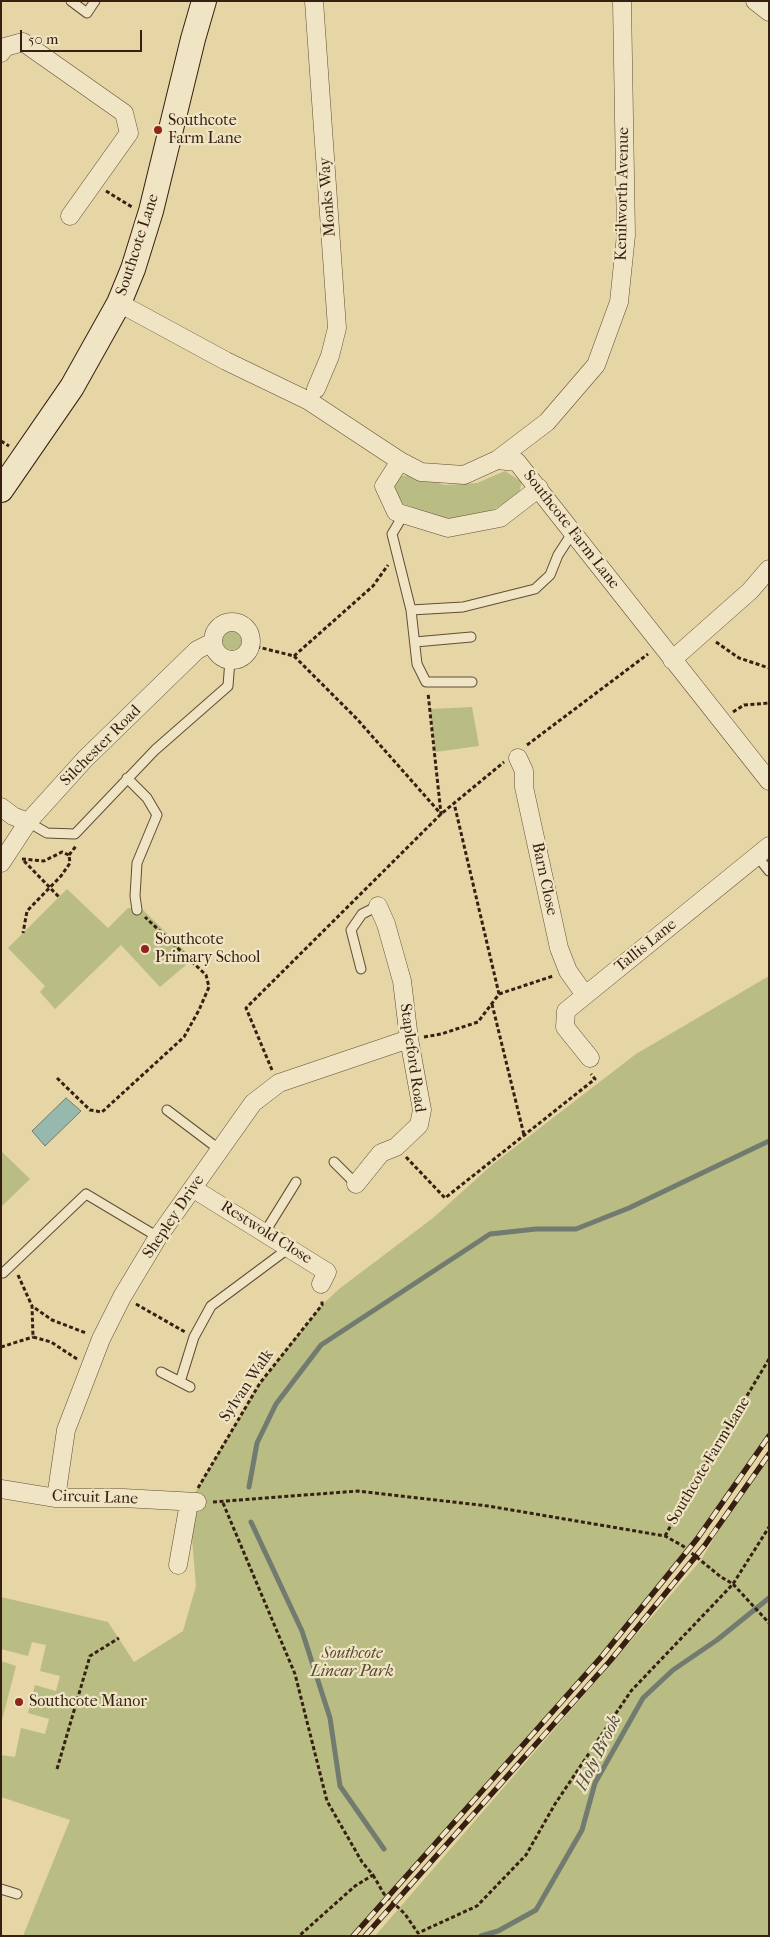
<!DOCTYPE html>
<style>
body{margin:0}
#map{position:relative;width:770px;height:1937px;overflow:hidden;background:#e6d5a5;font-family:"IM FELL French Canon",serif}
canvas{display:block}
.frame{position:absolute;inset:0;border:2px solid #372012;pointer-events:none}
.scale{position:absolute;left:20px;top:30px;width:122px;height:22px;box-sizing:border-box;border:2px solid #372012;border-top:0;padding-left:6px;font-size:15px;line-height:18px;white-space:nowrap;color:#372012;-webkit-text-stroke:4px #efe4c4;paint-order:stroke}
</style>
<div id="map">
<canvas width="770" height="1937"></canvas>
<div class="frame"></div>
<div class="scale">50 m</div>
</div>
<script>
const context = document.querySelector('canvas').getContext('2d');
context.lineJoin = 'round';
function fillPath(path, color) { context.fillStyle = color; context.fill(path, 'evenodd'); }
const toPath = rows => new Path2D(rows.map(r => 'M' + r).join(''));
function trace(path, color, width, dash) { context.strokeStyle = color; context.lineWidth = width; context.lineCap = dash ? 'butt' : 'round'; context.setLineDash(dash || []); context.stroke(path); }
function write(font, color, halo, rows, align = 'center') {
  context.font = font + ' "IM FELL French Canon",serif'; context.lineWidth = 4.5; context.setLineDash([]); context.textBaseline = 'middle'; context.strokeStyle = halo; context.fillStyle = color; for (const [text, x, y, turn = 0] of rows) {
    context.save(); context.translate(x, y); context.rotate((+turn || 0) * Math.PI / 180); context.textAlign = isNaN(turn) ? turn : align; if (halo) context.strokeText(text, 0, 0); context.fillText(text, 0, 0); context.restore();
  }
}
fillPath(toPath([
 [505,471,522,482,518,497,480,516,447,519,398,502,391,486,400,476,412,475,445,485,477,483],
 '220 642a11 11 0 1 1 22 0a11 11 0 1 1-22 0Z',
 [472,707,479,746,435,752,430,709],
 [67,889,108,928,128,908,142,909,193,959,160,987,121,945,55,1009,40,992,45,986,8,948],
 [769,976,769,1436,743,1476,688,1549,603,1655,353,1936,23,1936,70,1820,1,1797,1,1755,15,1757,21,1728,45,1734,49,1719,28,1713,35,1685,56,1691,60,1676,40,1671,46,1645,32,1642,28,1656,1,1649,1,1597,108,1622,134,1662,183,1631,196,1586,189,1503,260,1383,322,1305,339,1289,433,1218,493,1164,636,1054],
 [1,1151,30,1179,1,1207],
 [769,1454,769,1936,375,1936,701,1560,731,1509],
 [1,1661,16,1666,2,1720,1,1720]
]), '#b9bc83');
const water = toPath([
 [66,1098,81,1111,45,1146,32,1131,66,1098]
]);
fillPath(water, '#97b8ad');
trace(water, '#717b6f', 1);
trace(toPath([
 [249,1487,257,1443,276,1404,321,1345,490,1234,536,1229,576,1229,629,1208,769,1141],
 [251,1522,302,1631,330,1718,340,1786,384,1849],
 [481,1936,498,1931,536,1910,582,1830,595,1783,643,1698,673,1670,717,1640,769,1598]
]), '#717b6f', 5);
const lane = toPath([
 [71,1,87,13,95,1],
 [404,514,392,534,411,610,417,664,426,682,472,682],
 [411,610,463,607,535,589,550,575,558,555,573,532],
 [415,642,471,637],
 [127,778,147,798,157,815,137,863,135,896,137,910],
 [28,822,47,833,75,834,155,750,228,686,230,660],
 [757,856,769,871],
 [361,969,351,930,362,914,378,906],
 [167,1110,220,1150],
 [334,1162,356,1184],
 [265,1232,296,1182],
 [3,1273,86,1194,158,1237],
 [161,1372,190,1387],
 [180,1382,194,1337,211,1306,289,1248],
 [1,1889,17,1894]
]);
const street = toPath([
 [314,1,337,328,330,356,316,389],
 [755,1,769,12],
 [1,53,5,47,23,42,124,113,129,133,70,216],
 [119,303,226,361,309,401,400,461,421,472,464,475,497,460,517,462,769,781],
 [497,460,547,422,596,365,619,302,626,235,622,1],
 [400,461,384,486,396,512,448,528,500,518,539,488],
 '213 641a19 19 0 1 1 38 0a19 19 0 1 1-38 0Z',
 [672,660,750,591,769,569],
 [518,758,524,771,524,787,559,948,568,971,585,995],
 [1,807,13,816,28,822],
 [1,863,28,822,85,759,197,650,213,642],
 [590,1058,565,1027,566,1011,769,846],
 [356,1184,381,1153,396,1147,419,1125,422,1110,409,1039,402,981,386,924,378,906],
 [194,1189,327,1272,321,1284],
 [1,1489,56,1498,123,1498,197,1502],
 [56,1498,66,1430,101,1339,122,1297,158,1237,253,1103,279,1083,409,1039],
 [178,1565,189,1503]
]);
const secondary = toPath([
 [1,490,72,387,119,303,133,269,151,211,193,39,204,1]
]);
trace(lane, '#634d37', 11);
trace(street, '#634d37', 19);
trace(secondary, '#372012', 26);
trace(toPath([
 [106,191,132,207],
 [1,441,9,446],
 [716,642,739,658,769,668],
 [250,645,294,656,357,719,441,814,428,693],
 [294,656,373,586,388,565],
 [733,712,744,705,769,703],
 [527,745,648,654],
 [69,855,76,846],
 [22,859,44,861,62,852,69,855,70,863,61,876,27,911,23,933],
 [24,861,59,897],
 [499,994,553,976],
 [492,1004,524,1135],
 [424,1037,441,1034,478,1022,499,994,454,803],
 [272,1070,246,1008,441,814,504,762],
 [57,1078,90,1110,102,1112,184,1037,199,1010,209,987,206,975,145,917],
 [406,1157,445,1198,595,1079,591,1074],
 [18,1275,32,1306],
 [136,1304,185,1332],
 [1,1347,33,1337],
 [77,1359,51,1342,33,1337,32,1306,52,1320,86,1333],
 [198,1488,260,1383,322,1305,322,1300],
 [213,1502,358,1491,488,1506,665,1536,683,1546,721,1577,733,1584,769,1623],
 [223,1503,295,1674,327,1801,362,1862,373,1875,355,1886,299,1936],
 [665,1536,697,1479,769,1359],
 [57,1769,90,1656,119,1638],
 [373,1875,384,1894,405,1914,418,1933,477,1906,526,1855,555,1804,631,1691,733,1584,769,1527]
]), '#372012', 3, [4, 2.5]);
trace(lane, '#efe4c4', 9);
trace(street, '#efe4c4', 18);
trace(secondary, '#efe4c4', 24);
const rail = toPath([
 [353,1936,603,1655,697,1539,769,1436],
 [365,1936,610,1661,705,1545,769,1454]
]);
trace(rail, '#372012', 5.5);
trace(rail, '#efe4c4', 4, [11]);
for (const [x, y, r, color] of [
 [158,130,5,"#8f2418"],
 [145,949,5,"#8f2418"],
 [19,1702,5,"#8f2418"]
]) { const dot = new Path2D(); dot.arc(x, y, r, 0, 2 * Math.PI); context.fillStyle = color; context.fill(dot); trace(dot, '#efe4c4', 2); }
write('16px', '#372012', '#efe4c4', [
 ["Southcote",168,121],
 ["Farm Lane",168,139],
 ["Southcote",155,940],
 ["Primary School",155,958],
 ["Southcote Manor",29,1702]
], 'left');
write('16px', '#372012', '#efe4c4', [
 ["Kenilworth Avenue",623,194,-89],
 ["Monks Way",328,197,-94],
 ["Southcote Lane",138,245,-72],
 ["Southcote Farm Lane",571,530,52],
 ["Silchester Road",101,746,-45],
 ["Barn Close",544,879,78],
 ["Tallis Lane",646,946,-39],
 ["Stapleford Road",412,1058,82],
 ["Shepley Drive",174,1217,-56],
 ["Restwold Close",266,1233,32],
 ["Sylvan Walk",247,1386,-56],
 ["Southcote Farm Lane",709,1461,-59],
 ["Circuit Lane",95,1498,2]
]);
write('italic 16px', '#58472e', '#efe4c4', [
 ["Southcote",352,1654],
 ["Linear Park",352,1672]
]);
write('italic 18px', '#544e40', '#efe4c4', [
 ["Holy Brook",599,1753,-64]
]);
</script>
